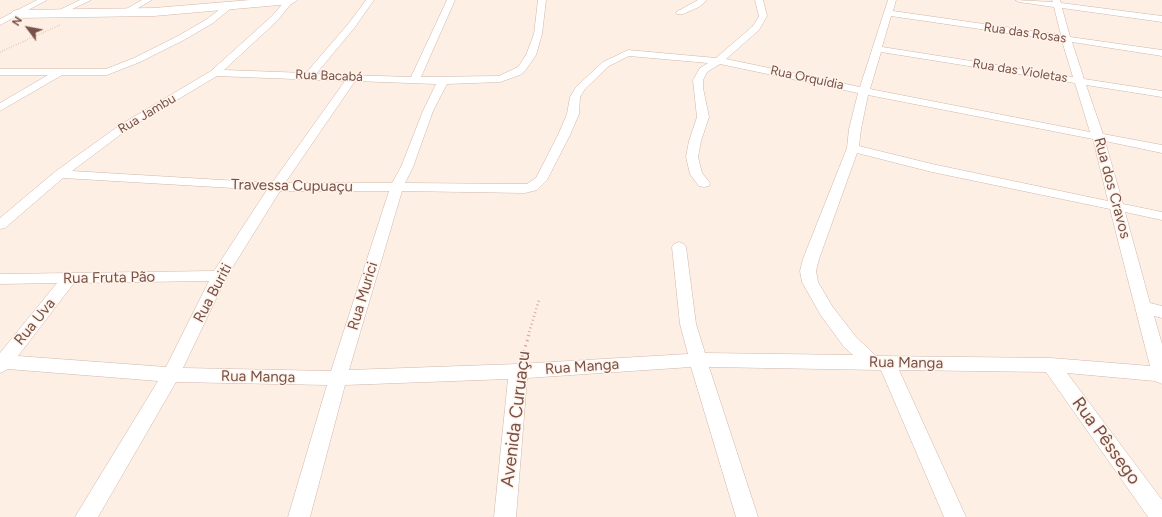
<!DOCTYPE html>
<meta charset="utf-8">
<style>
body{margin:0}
#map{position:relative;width:1162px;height:517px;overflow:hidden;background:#fdefe3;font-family:Figtree,sans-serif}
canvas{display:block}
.north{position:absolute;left:8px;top:8px;width:40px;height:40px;-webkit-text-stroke:3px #fff3ea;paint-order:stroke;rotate:302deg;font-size:11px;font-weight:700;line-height:16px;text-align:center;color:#775047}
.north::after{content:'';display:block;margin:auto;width:14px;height:18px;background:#775047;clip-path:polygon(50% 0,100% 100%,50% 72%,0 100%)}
</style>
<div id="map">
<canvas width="1162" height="517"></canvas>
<div class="north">N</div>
</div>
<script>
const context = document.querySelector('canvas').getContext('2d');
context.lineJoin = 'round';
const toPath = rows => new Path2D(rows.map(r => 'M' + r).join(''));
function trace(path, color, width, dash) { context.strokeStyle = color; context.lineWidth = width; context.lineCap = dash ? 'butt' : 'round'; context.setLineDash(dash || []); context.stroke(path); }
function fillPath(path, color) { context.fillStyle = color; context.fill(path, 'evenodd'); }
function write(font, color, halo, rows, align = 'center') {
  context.font = font + ' Figtree,sans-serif'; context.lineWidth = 3; context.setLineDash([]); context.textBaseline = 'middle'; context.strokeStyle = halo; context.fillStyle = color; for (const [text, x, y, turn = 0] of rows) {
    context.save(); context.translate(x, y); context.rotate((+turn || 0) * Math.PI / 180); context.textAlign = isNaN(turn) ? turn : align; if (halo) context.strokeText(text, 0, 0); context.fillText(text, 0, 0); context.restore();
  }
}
const street = toPath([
 [37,0,47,0,0,25,0,19,37,0],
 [80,0,91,0,62,14,59,14,55,12,80,0],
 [142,0,152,0,126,15,120,15,119,13,142,0],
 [286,0,294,0,278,20,224,70,306,73,349,23,366,0,374,0,355,27,316,74,411,77,447,0,455,0,421,77,499,76,518,67,526,55,534,34,538,0,546,0,542,34,536,55,525,71,520,75,500,82,447,84,433,111,413,167,405,183,527,184,536,178,558,135,567,114,570,97,576,87,603,62,628,50,716,58,753,26,759,16,755,0,763,0,767,16,759,30,726,59,860,87,888,0,896,0,893,11,1061,35,1054,7,1019,2,1015,0,1053,2,1052,0,1060,0,1061,3,1162,16,1162,22,1062,8,1070,37,1162,50,1162,56,1072,42,1084,79,1162,91,1162,97,1086,85,1103,134,1162,145,1162,153,1105,141,1123,204,1162,212,1162,220,1125,212,1150,303,1162,306,1162,318,1154,316,1162,344,1162,384,1155,381,1067,373,1162,500,1162,517,1148,517,1046,372,899,370,966,517,944,517,881,370,709,367,758,517,736,517,691,367,527,378,516,517,494,517,508,379,345,385,310,517,288,517,327,385,176,382,98,517,75,517,158,381,8,369,0,373,0,353,57,283,0,284,0,274,214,271,267,190,63,178,5,228,0,229,0,218,56,171,120,125,211,71,272,16,286,0],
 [891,16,1062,41,1073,77,882,47,891,16],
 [881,52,1075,83,1090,132,870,89,881,52],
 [629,56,708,63,700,68,693,80,697,117,689,141,686,157,690,174,699,186,704,187,709,186,710,183,702,173,698,157,701,141,709,117,703,88,703,80,707,72,720,64,858,93,849,129,847,148,803,259,800,271,802,282,820,314,844,347,853,355,705,353,696,324,686,247,684,244,679,242,674,244,672,247,680,324,688,354,518,364,349,370,402,191,525,193,537,190,547,180,570,135,579,114,580,97,585,89,609,66,629,56],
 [217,76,345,81,272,183,72,171,128,129,217,76],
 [355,81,436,84,423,111,401,167,392,183,285,183,355,81],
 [868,95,1093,139,1108,201,932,164,859,146,861,129,868,95],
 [857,153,932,172,1110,209,1150,366,1051,358,876,356,856,337,832,306,818,282,816,271,819,259,857,153],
 [280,191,389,191,331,371,183,368,227,276,280,191],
 [209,281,166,367,18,356,74,283,209,281],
 [698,0,707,0,699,7,683,14,677,14,676,12,698,0],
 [228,3,234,3,235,5,213,23,184,40,140,62,107,75,62,75,0,111,0,103,48,75,0,75,0,69,106,69,134,58,178,36,207,19,228,3]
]);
const secondary = toPath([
 [250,0,297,0,295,2,291,4,154,16,17,18,13,17,11,14,13,11,17,10,154,8,250,0]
]);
trace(street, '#d1b6ab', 1);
trace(secondary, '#d5b5a8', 1);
trace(toPath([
 [0,52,60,25]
]), '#d9a99c', 1.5, [0.5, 2]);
trace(toPath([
 [528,336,539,300]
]), '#d9a99c', 2.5, [1, 3]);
trace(toPath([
 [522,357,529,335]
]), '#d9a99c', 3, [1.5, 4]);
fillPath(street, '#fff');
fillPath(secondary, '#fff');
write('13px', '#775047', '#fff3ea', [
 ["Rua das Rosas",1025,33,8],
 ["Rua das Violetas",1020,71,9],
 ["Rua Bacabá",329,76,2],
 ["Rua Orquídia",807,78,12],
 ["Rua Jambu",147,114,-31]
]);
write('15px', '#775047', '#fff3ea', [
 ["Travessa Cupuaçu",292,186,1],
 ["Rua dos Cravos",1112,188,75],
 ["Rua Fruta Pão",109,278,-1],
 ["Rua Buriti",213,293,-62],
 ["Rua Murici",363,296,-73],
 ["Rua Uva",35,322,-51],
 ["Rua Manga",906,363,1],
 ["Rua Manga",582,367,-4],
 ["Rua Manga",258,377,1]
]);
write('18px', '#775047', '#fff3ea', [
 ["Avenida Curuaçu",516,419,-83],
 ["Rua Pêssego",1106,441,54]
]);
</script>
